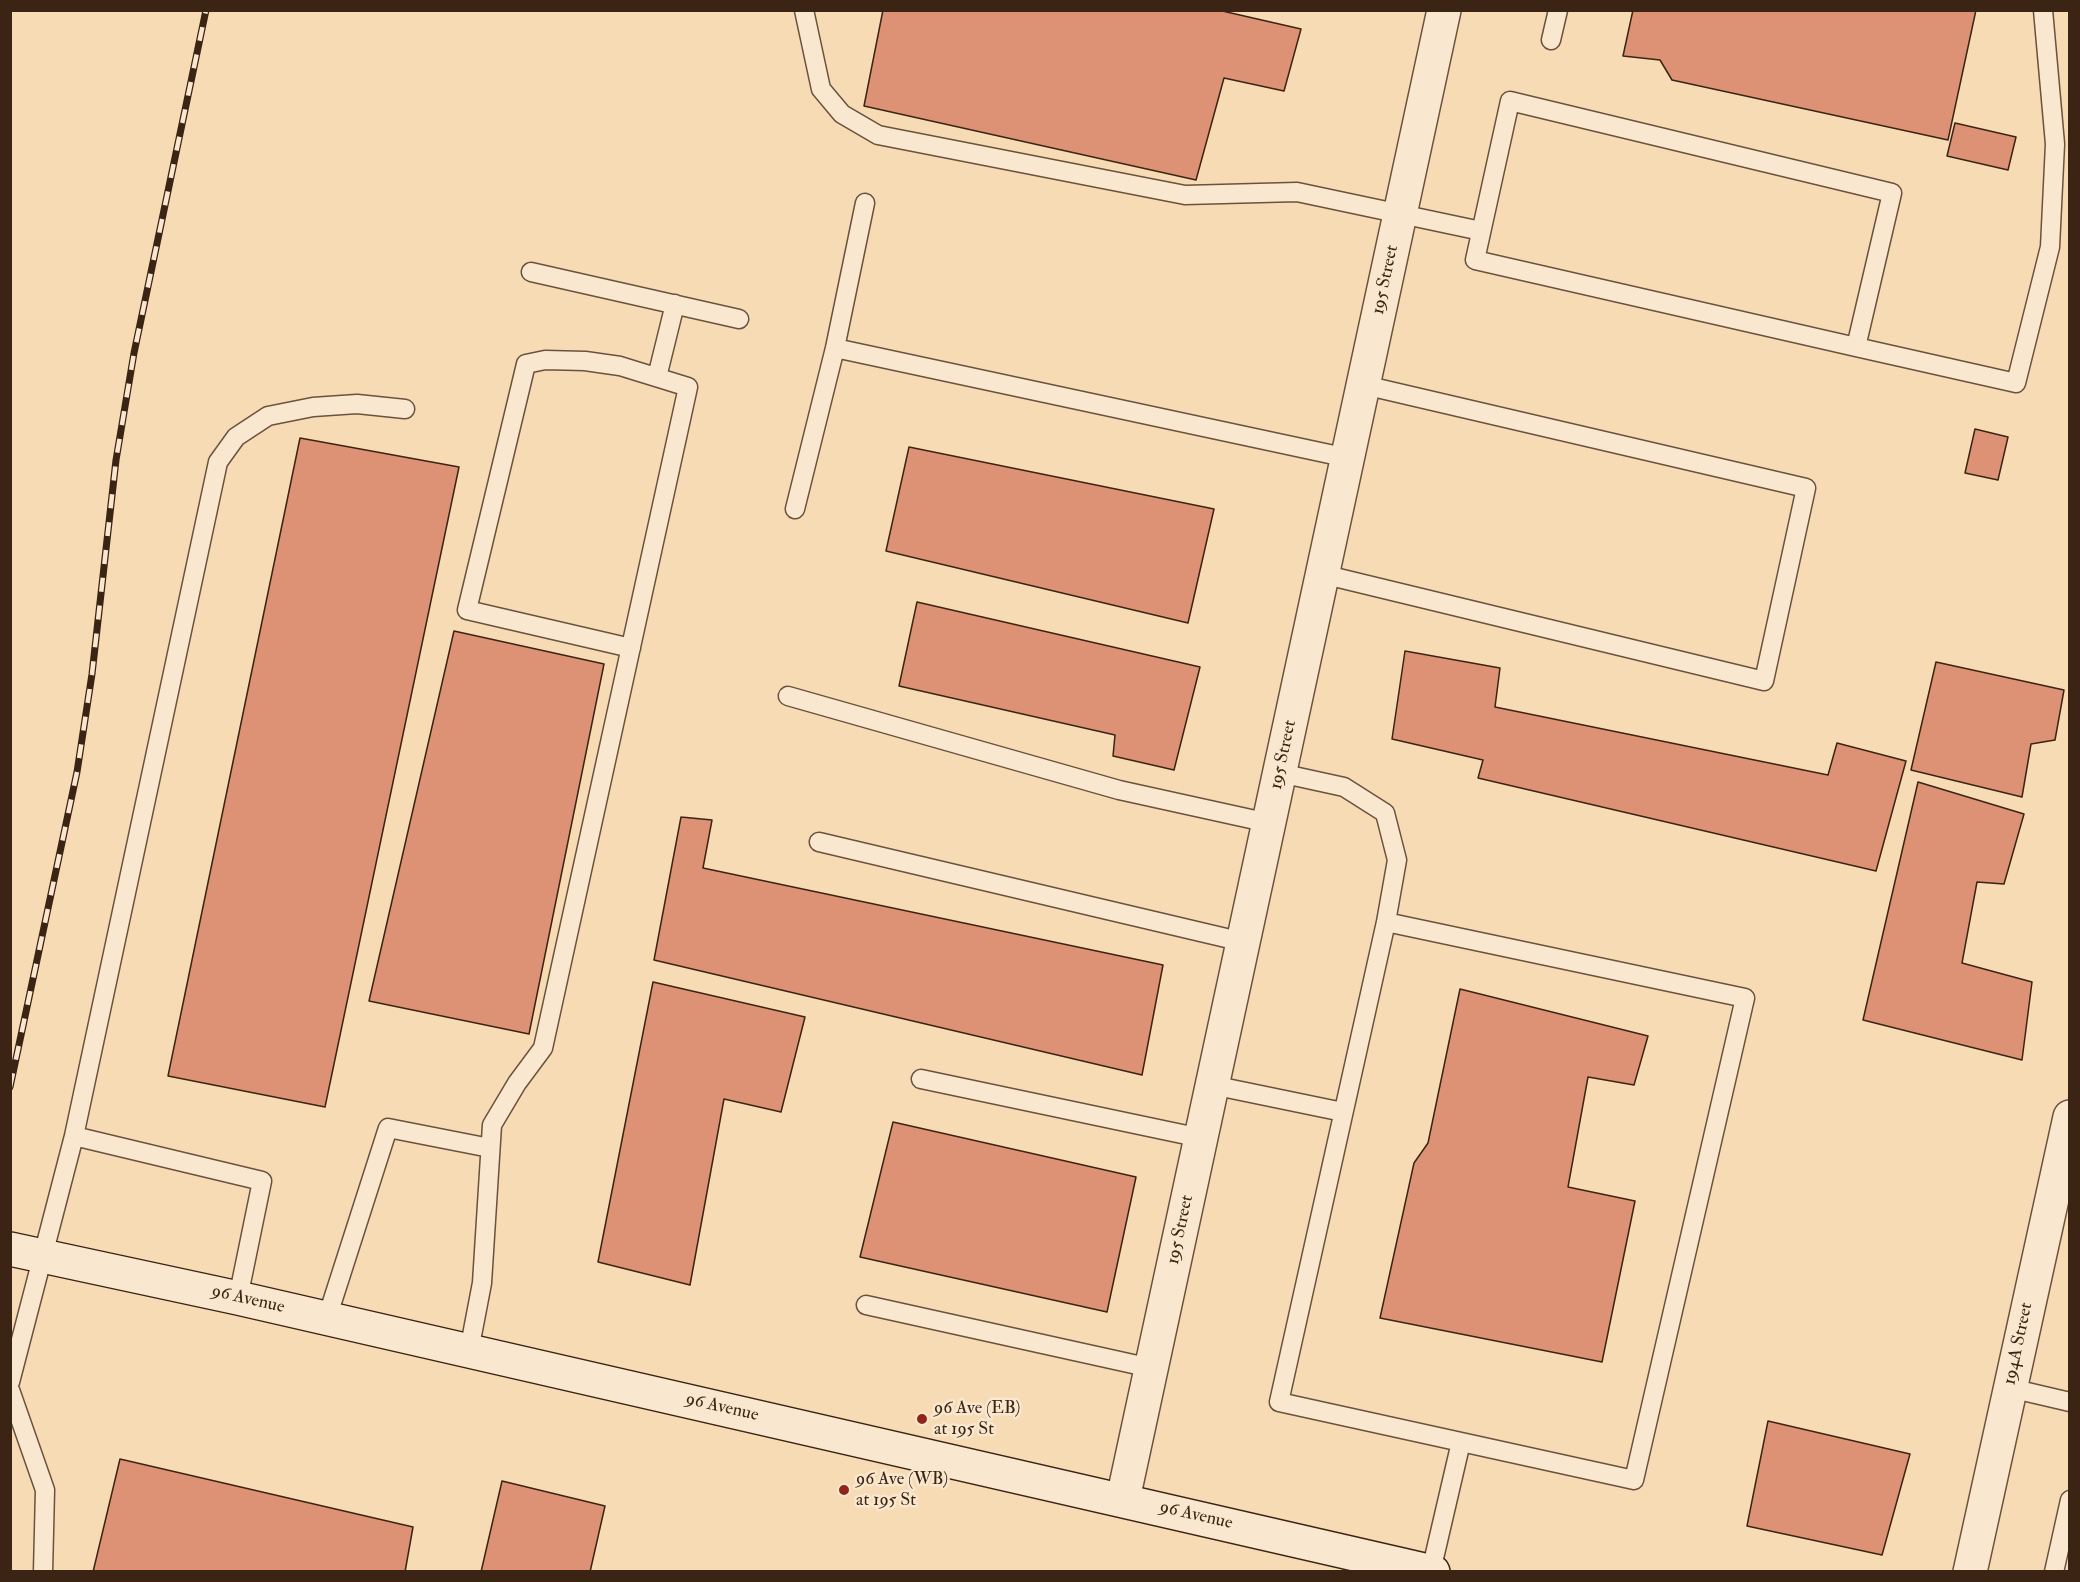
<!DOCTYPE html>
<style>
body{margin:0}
#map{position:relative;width:2080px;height:1582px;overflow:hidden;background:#f6dbb5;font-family:"IM FELL Double Pica",serif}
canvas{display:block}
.frame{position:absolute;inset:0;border:12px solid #3b2413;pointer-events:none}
</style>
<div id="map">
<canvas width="2080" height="1582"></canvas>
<div class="frame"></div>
</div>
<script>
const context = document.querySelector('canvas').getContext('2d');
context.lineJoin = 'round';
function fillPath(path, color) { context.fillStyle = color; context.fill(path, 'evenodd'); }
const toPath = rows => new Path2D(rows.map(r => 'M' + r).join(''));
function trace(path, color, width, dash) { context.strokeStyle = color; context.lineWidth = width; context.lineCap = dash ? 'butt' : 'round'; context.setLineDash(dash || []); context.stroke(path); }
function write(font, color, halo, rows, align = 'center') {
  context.font = font + ' "IM FELL Double Pica",serif'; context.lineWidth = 5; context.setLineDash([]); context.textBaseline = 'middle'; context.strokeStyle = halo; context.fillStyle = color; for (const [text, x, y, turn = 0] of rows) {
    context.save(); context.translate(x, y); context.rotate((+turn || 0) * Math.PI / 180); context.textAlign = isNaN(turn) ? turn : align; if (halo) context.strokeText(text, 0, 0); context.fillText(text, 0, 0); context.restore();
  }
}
const building = toPath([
 [883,10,1218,10,1301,29,1284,91,1224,78,1196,180,864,106,883,10],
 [1633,10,1976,10,1948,140,1672,80,1660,60,1623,56,1633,10],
 [1955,123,2016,137,2008,170,1947,156,1955,123],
 [1975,429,2008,437,1998,480,1965,473,1975,429],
 [300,438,459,467,325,1107,168,1076,300,438],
 [909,447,1214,509,1188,623,886,551,909,447],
 [917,602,1200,667,1174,770,1113,756,1115,735,899,686,917,602],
 [454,631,604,664,529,1034,369,1001,454,631],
 [1405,651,1500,668,1495,707,1828,775,1837,743,1906,761,1876,871,1478,778,1483,760,1392,739,1405,651],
 [1936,662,2064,690,2055,740,2031,744,2022,797,1911,770,1936,662],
 [1918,782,2024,814,2004,884,1977,882,1962,963,2032,982,2022,1060,1863,1020,1918,782],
 [681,817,712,820,703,868,1163,965,1142,1075,654,960,681,817],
 [653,982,805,1017,781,1112,724,1099,690,1285,598,1262,653,982],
 [1460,989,1648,1036,1634,1085,1588,1077,1568,1187,1635,1201,1602,1362,1380,1318,1414,1163,1428,1143,1460,989],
 [893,1122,1136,1177,1107,1312,860,1257,893,1122],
 [1768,1421,1910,1454,1882,1555,1747,1526,1768,1421],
 [120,1459,413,1527,405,1572,93,1572,120,1459],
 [502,1481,605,1506,590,1572,481,1572,502,1481]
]);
fillPath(building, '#dd9275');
trace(building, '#3b2413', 1.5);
const service = toPath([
 [804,10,821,89,842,114,878,135,1185,195,1297,192,1481,231],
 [1551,40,1558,10],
 [531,272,739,319],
 [1856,347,1892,193,1510,101,1475,260,1856,347,2016,383,2050,247,2055,144,2043,10],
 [835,348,1348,458],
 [657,377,675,304],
 [795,509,835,348,865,203],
 [1322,574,1764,681,1806,488,1364,385],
 [788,696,1119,790,1269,823],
 [1280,773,1344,787,1385,813,1397,860,1386,922,1279,1402,1634,1480,1745,998,1386,922],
 [819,842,1243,942],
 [921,1079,1201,1138],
 [1212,1085,1343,1112],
 [74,1136,262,1181,238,1298],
 [866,1305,1151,1368],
 [327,1318,388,1128,490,1148],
 [469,1351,482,1283,492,1125,517,1083,543,1048,688,387,620,366,585,361,545,360,526,364,467,610,631,648],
 [10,1382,74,1136,218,462,236,437,268,416,313,407,357,404,405,409],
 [2010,1388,2070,1402],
 [10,1390,45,1490,43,1572],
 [1431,1571,1461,1442],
 [2054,1572,2070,1500]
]);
const minor = toPath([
 [1123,1499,1444,10],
 [1970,1572,2070,1117]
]);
const secondary = toPath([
 [10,1249,238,1298,1433,1572]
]);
trace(service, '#6a523c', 21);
trace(minor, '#6a523c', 36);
trace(secondary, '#3b2413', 36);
trace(service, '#f9e8cf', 18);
trace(minor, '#f9e8cf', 33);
trace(secondary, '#f9e8cf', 33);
const rail = toPath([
 [10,1087,77,772,92,674,116,460,134,353,206,10]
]);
trace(rail, '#3b2413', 7);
trace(rail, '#f9e8cf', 4.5, [14]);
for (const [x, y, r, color] of [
 [922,1419,6,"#8f2418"],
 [844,1490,6,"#8f2418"]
]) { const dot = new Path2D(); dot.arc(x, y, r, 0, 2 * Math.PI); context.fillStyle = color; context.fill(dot); trace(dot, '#f9e8cf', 2); }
write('18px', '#3b2413', '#f9e8cf', [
 ["195 Street",1386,280,-78],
 ["195 Street",1284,755,-78],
 ["195 Street",1181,1230,-78],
 ["96 Avenue",248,1300,13],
 ["194A Street",2019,1344,-78],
 ["96 Avenue",722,1408,13],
 ["96 Avenue",1196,1516,13]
]);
write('18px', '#3b2413', '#f9e8cf', [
 ["96 Ave (EB)",934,1409],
 ["at 195 St",934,1430],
 ["96 Ave (WB)",856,1480],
 ["at 195 St",856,1501]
], 'left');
</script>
